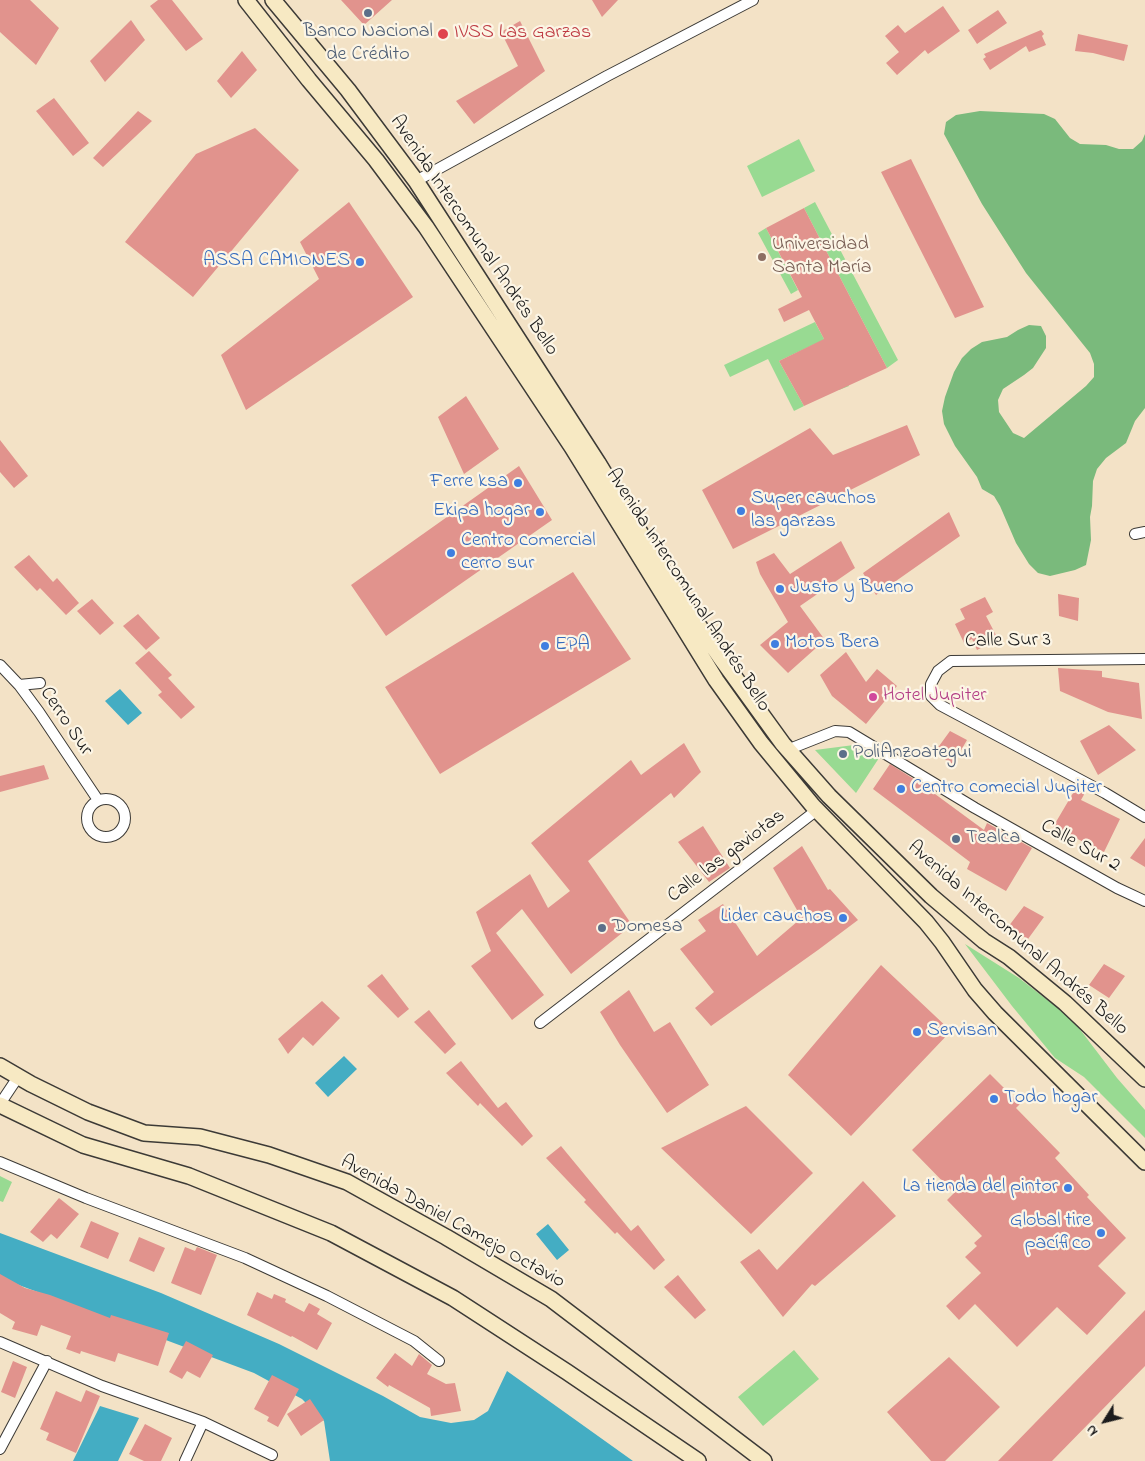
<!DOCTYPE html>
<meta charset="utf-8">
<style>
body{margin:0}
#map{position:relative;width:1145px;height:1461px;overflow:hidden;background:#f3e2c6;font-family:"Indie Flower",sans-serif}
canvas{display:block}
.north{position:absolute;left:1080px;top:1396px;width:50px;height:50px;-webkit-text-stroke:4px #fcf5e5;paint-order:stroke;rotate:234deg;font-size:14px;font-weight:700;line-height:20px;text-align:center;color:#1c1c1c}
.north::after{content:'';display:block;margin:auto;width:18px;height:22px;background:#1c1c1c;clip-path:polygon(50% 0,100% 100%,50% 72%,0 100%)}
</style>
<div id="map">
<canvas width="1145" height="1461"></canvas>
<div class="north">N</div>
</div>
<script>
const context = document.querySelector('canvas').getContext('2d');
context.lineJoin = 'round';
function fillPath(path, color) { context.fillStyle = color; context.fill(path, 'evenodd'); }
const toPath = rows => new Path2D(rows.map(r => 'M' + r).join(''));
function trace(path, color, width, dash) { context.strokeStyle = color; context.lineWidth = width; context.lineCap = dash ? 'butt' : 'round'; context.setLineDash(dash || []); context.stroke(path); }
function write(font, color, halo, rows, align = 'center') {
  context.font = font + ' "Indie Flower",sans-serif'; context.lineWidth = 4.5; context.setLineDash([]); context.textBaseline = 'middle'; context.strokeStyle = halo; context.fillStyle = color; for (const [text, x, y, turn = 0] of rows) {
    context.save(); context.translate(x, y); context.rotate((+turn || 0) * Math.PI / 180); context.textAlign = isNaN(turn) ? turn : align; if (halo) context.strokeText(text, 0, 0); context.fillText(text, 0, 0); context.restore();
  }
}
fillPath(toPath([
 [799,139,815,171,762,197,747,166],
 [815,202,898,360,887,368,804,208],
 [766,228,798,290,791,294,758,233],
 [815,322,849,386,839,390,815,344,779,361,804,406,794,411,768,359,730,377,724,365],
 [854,745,879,758,856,793,815,750],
 [965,944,1019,978,1072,1019,1117,1078,1145,1110,1145,1138,1084,1077,1055,1058,1012,1006],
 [0,1176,12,1182,3,1202,0,1201],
 [794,1350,819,1379,763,1426,738,1397]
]), '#98da92');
fillPath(toPath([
 [980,111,1044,114,1055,119,1070,138,1080,144,1106,145,1119,149,1133,149,1142,141,1145,134,1145,408,1135,421,1126,443,1106,458,1097,469,1093,481,1092,506,1090,517,1091,540,1086,565,1075,570,1050,576,1038,573,1029,564,1016,543,1000,506,994,496,982,489,977,477,955,446,944,424,942,411,945,397,954,372,962,358,971,349,982,342,1007,337,1018,330,1029,325,1041,326,1046,336,1046,348,1033,368,1024,375,1003,389,998,400,999,412,1013,433,1024,438,1086,386,1094,377,1094,364,1090,353,1026,273,982,204,944,134,946,122,956,115]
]), '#7aba7c');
fillPath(toPath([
 [120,689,142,713,128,725,105,701],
 [344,1056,357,1069,328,1097,315,1083],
 [548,1224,569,1250,557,1260,536,1234],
 [0,1233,161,1293,279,1344,383,1396,420,1417,451,1423,474,1420,488,1411,507,1371,633,1461,330,1461,324,1421,302,1399,254,1373,0,1278],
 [100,1406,139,1418,118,1461,73,1461]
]), '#44adc3');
fillPath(toPath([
 [0,0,30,0,59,28,36,65,0,32],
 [158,0,172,0,203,39,186,51,150,6],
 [341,0,392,0,364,25],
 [592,0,618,0,602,17],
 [943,6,960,31,928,54,925,50,897,75,886,63,899,52,885,36,898,25,905,33],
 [998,10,1007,23,977,44,968,30],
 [131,20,145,40,105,82,90,61],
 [520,21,545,71,474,124,456,101,518,66,501,32],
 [1041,30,1044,34,1042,36,1046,45,1029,52,1026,46,990,70,983,59,986,57,984,54],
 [1078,34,1128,45,1124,61,1093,53,1075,51],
 [242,51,257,70,231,98,217,81],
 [54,98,89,143,73,156,36,111],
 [138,111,152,121,103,167,93,158],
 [255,128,299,170,193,297,125,242,196,154],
 [911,159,984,307,955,318,881,172],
 [349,202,413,297,246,410,221,355,319,279,300,242],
 [804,208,887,368,804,406,779,361,824,339,809,310,784,322,778,309,802,297,766,228],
 [466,396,499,449,464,474,438,417],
 [907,425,920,455,733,549,702,490,810,428,833,455],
 [0,440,28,476,14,488,0,472],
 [519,466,552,520,386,636,351,585],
 [949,512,960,536,876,595,863,573],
 [841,541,855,568,800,606,825,640,788,673,760,645,788,622,760,574,756,562,774,553,790,574],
 [29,555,53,582,57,578,79,603,66,615,40,588,37,591,14,567],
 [573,572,631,659,440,774,385,687],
 [1058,594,1079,598,1078,621,1059,616],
 [985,597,993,612,986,616,998,639,977,650,972,639,964,643,955,624,965,619,960,609],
 [92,599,114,623,100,635,77,611],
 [138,614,160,638,146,650,123,626],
 [149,651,172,675,168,678,195,707,181,719,158,695,162,692,135,663],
 [846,652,866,682,877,669,897,686,866,724,832,696,820,675],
 [1058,668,1102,671,1102,677,1139,683,1142,719,1108,712,1060,691],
 [1109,725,1136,750,1098,775,1080,741],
 [950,731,967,740,953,764,934,753],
 [684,743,701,772,674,798,671,793,588,861,632,925,571,974,522,909,496,933,544,995,512,1020,471,966,491,951,476,912,530,874,548,908,570,891,531,843,631,760,641,775],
 [890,764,920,783,984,830,987,823,1032,848,1006,891,967,869,970,862,873,789],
 [44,765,49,779,0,792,0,776],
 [1076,788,1086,791,1081,800,1120,819,1104,852,1053,827],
 [703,826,730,868,709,882,678,842],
 [1145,838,1145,867,1130,858],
 [802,846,828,890,830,889,858,920,818,950,711,1026,695,1008,714,992,680,949,706,931,698,920,723,904,757,956,798,921,792,913,797,910,773,868],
 [1024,906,1044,917,1028,939,1008,927],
 [1104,964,1125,976,1109,998,1089,985],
 [881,965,951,1031,851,1136,788,1075],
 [382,974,409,1009,398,1018,367,986],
 [629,990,654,1032,670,1022,709,1085,667,1113,620,1045,600,1012],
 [322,1001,340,1018,313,1046,303,1037,288,1054,278,1039],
 [429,1010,456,1044,445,1054,414,1022],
 [461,1061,498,1108,506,1102,533,1136,522,1146,480,1103,478,1106,446,1073],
 [990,1074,1020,1104,1016,1108,1060,1153,1055,1158,1089,1195,1087,1197,1126,1238,1098,1266,1126,1293,1087,1335,1057,1307,1017,1347,975,1304,959,1320,946,1306,981,1273,965,1257,977,1246,974,1243,982,1236,947,1200,954,1193,912,1150],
 [746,1106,813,1173,751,1234,661,1148],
 [561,1146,631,1231,638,1225,665,1260,654,1270,617,1232,615,1234,584,1202,586,1200,546,1158],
 [863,1181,896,1216,815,1286,812,1284,783,1317,740,1262,759,1249,777,1270],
 [59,1198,79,1214,57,1239,51,1234,43,1242,30,1232],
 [91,1221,119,1233,108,1259,80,1247],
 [139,1237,165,1248,154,1272,129,1261],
 [185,1247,195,1251,197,1247,217,1255,201,1295,171,1283],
 [0,1274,25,1288,50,1295,110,1318,111,1315,169,1333,158,1366,118,1353,115,1362,81,1351,80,1354,66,1349,71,1336,41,1325,37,1336,12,1329,15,1322,0,1313],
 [678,1275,706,1310,695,1319,664,1287],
 [257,1292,272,1299,274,1294,286,1299,285,1302,304,1312,309,1303,320,1309,317,1314,332,1323,317,1350,292,1336,291,1337,247,1315],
 [1145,1310,1145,1366,1052,1461,998,1461],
 [186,1341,213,1355,200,1378,187,1371,182,1379,169,1372],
 [395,1353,412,1366,419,1354,432,1365,427,1374,446,1384,455,1383,461,1411,431,1416,430,1408,389,1385,388,1387,376,1378],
 [949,1357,1000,1407,945,1461,931,1461,887,1412],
 [13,1361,27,1367,15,1398,1,1392],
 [272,1375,299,1389,278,1427,267,1421,269,1417,254,1409],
 [86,1390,100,1396,76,1453,46,1440,49,1433,40,1429,56,1391,81,1402],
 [310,1399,324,1420,301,1436,287,1414],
 [145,1424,172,1438,161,1461,144,1461,129,1454]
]), '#e1938d');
const street = toPath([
 [416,181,607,76,753,0],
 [1135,534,1145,532],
 [1145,659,951,661,938,671,931,684,931,696,940,705,1105,793,1145,817],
 [0,665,19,685,39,712,98,800],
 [19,685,40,683],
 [787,750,835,731,849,732,975,808,1117,888,1145,901],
 '87 818a19 19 0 1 1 38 0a19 19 0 1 1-38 0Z',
 [540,1023,817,810],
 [0,1104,18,1077],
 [0,1162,86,1198,245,1258,327,1296,414,1341,439,1361],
 [0,1342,102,1386,203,1422,272,1455],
 [0,1449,47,1361],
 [185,1461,203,1422]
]);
const secondary = toPath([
 [246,0,309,80,376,160,426,227,572,447,716,680,761,743,813,806,926,922,942,942,975,990,995,1013,1145,1162],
 [273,0,348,90,416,181,598,463,676,592,720,657,783,744,829,796,931,896,984,941,1009,957,1065,1003,1145,1079],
 [0,1066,31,1084,88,1112,144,1133,200,1137,269,1155,347,1182,446,1237,551,1299,764,1461],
 [0,1105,83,1145,189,1176,331,1233,453,1298,567,1372,698,1461]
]);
trace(street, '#3c3a36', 12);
trace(secondary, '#3c3a36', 18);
trace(street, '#fff', 10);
trace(secondary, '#f7e9c3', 15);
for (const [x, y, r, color] of [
 [368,13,5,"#5c6f8a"],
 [443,34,6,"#e0444e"],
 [762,257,5,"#8d6e63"],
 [360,262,5,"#3f7fe0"],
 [518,483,5,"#3f7fe0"],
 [741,511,5,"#3f7fe0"],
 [540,512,5,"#3f7fe0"],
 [451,553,5,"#3f7fe0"],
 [780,589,5,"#3f7fe0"],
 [775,644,5,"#3f7fe0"],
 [545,646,5,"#3f7fe0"],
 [873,697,5,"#d1479c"],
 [843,754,5,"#5c6f8a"],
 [901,789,5,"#3f7fe0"],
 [956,839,5,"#5c6f8a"],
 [843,918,5,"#3f7fe0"],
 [602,928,5,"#5c6f8a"],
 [917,1032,5,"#3f7fe0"],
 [994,1099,5,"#3f7fe0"],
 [1068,1188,5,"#3f7fe0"],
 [1101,1233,5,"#3f7fe0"]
]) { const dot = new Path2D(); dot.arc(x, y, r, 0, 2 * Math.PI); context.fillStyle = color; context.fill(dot); trace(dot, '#fcf5e5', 2); }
write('20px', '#4e5e75', '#fcf5e5', [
 ["Banco Nacional",368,33,"center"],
 ["de Crédito",368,56,"center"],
 ["PoliAnzoategui",853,754],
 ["Tealca",966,839],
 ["Domesa",612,928]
], 'left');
write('20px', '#be3a42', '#fcf5e5', [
 ["IVSS Las Garzas",454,34]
], 'left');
write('20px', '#1c1c1c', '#fcf5e5', [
 ["Avenida Intercomunal Andrés Bello",473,236,56],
 ["Avenida Intercomunal Andrés Bello",687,591,57],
 ["Calle Sur 3",1008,642,-1],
 ["Cerro Sur",65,722,56],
 ["Calle Sur 2",1080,847,29],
 ["Calle las gaviotas",727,857,-37],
 ["Avenida Intercomunal Andrés Bello",1017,939,41],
 ["Avenida Daniel Camejo Octavio",452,1223,29]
]);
write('20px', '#785e54', '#fcf5e5', [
 ["Universidad",772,246],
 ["Santa María",772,269]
], 'left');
write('20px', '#366cbe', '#fcf5e5', [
 ["ASSA CAMIONES",350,262,"right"],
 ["Ferre ksa",508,483,"right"],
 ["Super cauchos",751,500],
 ["las garzas",751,523],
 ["Ekipa hogar",530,512,"right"],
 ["Centro comercial",461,542],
 ["cerro sur",461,565],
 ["Justo y Bueno",790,589],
 ["Motos Bera",785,644],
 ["EPA",555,646],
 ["Centro comecial Jupiter",911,789],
 ["Lider cauchos",833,918,"right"],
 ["Servisan",927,1032],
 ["Todo hogar",1004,1099],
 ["La tienda del pintor",1058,1188,"right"],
 ["Global tire",1091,1222,"right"],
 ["pacífico",1091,1245,"right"]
], 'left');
write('20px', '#b23c85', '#fcf5e5', [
 ["Hotel Jupiter",883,697]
], 'left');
</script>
